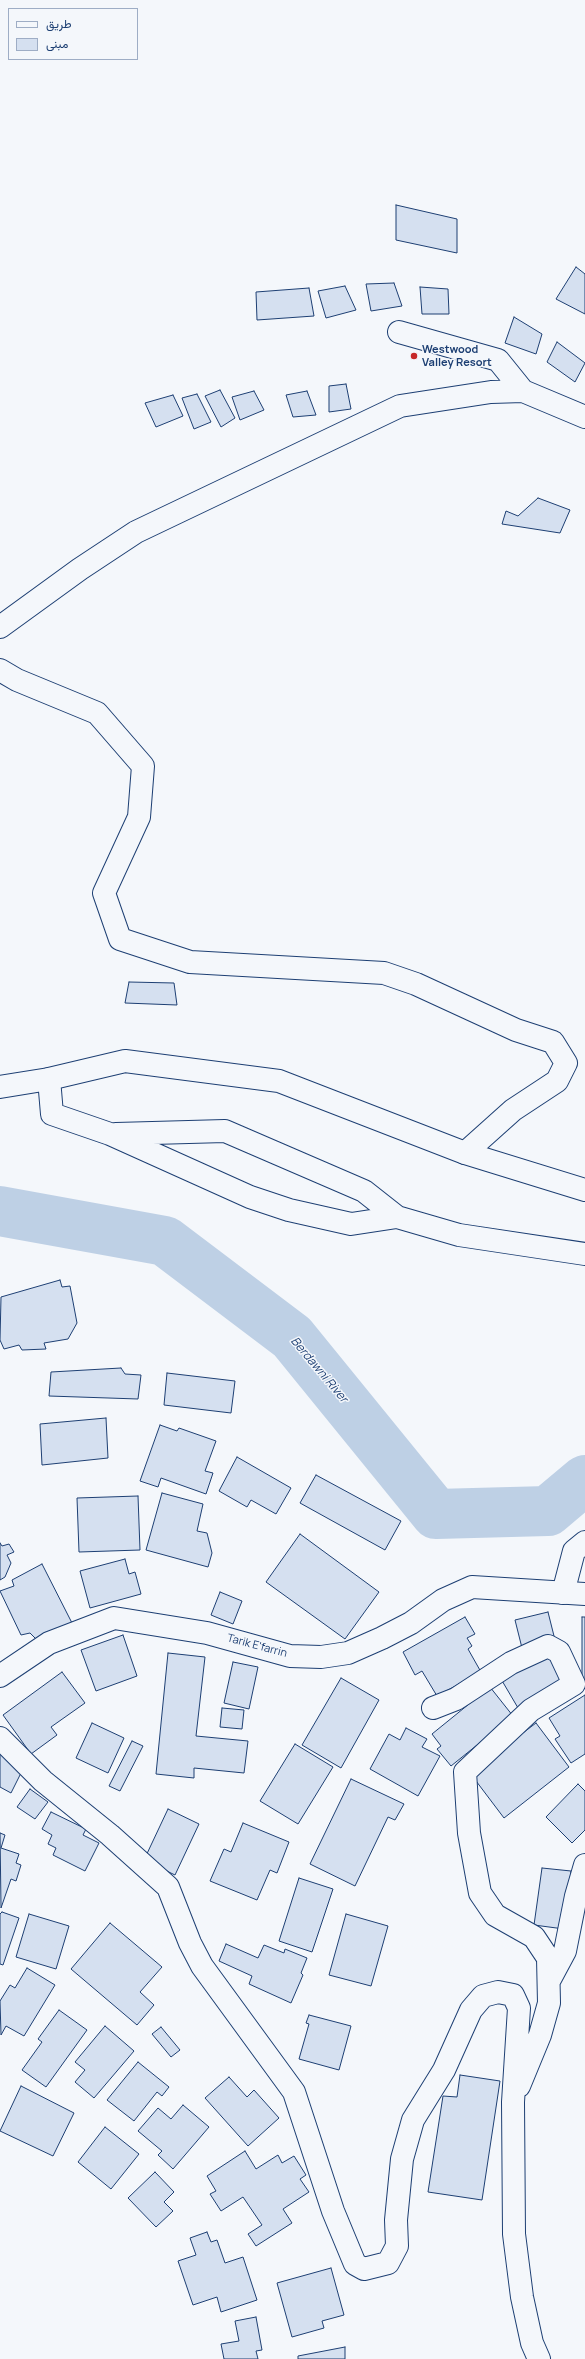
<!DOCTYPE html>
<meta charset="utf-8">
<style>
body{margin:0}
#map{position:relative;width:585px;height:2359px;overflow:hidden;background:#f4f7fb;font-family:Manrope,Vazirmatn,sans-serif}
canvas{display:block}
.legend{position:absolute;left:8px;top:8px;width:130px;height:52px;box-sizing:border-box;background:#f4f7fb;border:1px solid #9eadc5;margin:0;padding:5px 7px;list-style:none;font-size:12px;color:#1d3f73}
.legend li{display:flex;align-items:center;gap:8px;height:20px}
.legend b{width:20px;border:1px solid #9eadc5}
</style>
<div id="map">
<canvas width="585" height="2359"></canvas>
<ul class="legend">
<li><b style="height:5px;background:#f4f7fb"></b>طريق</li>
<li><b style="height:11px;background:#d5e0f0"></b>مبنى</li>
</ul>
</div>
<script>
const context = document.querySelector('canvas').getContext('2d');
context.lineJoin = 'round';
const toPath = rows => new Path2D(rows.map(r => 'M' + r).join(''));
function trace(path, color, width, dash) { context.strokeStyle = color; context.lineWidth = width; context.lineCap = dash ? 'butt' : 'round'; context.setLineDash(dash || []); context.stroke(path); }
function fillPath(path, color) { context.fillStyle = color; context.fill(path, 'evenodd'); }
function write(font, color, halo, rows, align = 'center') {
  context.font = font + ' Manrope,sans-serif'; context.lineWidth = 3; context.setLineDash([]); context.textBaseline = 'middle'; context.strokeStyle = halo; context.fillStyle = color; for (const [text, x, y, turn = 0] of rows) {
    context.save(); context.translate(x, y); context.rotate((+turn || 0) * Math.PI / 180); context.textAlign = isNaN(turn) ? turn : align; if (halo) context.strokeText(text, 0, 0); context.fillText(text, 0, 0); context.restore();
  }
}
trace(toPath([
 [0,1211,165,1241,292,1337,436,1514,548,1511,585,1480]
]), '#bed0e5', 50);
const building = toPath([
 [396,205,457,219,457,253,396,240,396,205],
 [576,267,585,274,585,314,556,299,576,267],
 [394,283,402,306,371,311,366,284,394,283],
 [345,286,356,310,326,318,318,291,345,286],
 [420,287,448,289,449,314,422,314,420,287],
 [309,288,314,316,257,320,256,292,309,288],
 [514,317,542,334,536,354,505,343,514,317],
 [557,342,585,363,575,382,547,362,557,342],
 [346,384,351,409,329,412,329,386,346,384],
 [220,390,235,418,221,427,205,396,220,390],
 [254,391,264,410,240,420,232,397,254,391],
 [307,391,316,415,293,417,286,395,307,391],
 [197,394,211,422,194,429,182,398,197,394],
 [173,395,183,416,156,427,145,403,173,395],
 [538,498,570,510,560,533,502,524,506,511,518,516,538,498],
 [129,982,174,983,177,1005,125,1003,129,982],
 [60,1280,62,1287,70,1286,77,1323,68,1339,44,1343,46,1349,22,1350,19,1345,4,1349,0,1340,1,1297,60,1280],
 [121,1368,125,1374,141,1375,138,1399,49,1396,51,1372,121,1368],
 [167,1373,235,1381,231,1413,164,1405,167,1373],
 [106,1418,108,1458,42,1465,40,1424,106,1418],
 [160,1425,177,1431,179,1428,216,1441,205,1471,213,1473,206,1494,161,1478,158,1487,140,1481,160,1425],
 [237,1457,291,1488,276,1514,251,1500,247,1507,219,1491,237,1457],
 [316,1475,401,1521,385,1550,300,1503,316,1475],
 [162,1493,203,1504,197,1531,207,1533,212,1553,208,1567,146,1550,162,1493],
 [138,1496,140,1550,79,1552,77,1498,138,1496],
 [300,1534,379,1592,345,1639,266,1582,300,1534],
 [0,1543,2,1546,9,1544,14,1552,7,1555,11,1563,5,1577,0,1580,0,1543],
 [125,1559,129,1574,135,1572,141,1594,90,1608,80,1571,125,1559],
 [42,1564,72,1623,38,1641,30,1633,21,1635,0,1591,14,1586,12,1580,42,1564],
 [220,1592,242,1601,233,1624,211,1615,220,1592],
 [548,1612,555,1640,522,1648,515,1620,548,1612],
 [465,1617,475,1634,467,1638,472,1646,468,1649,481,1672,437,1696,422,1671,415,1675,403,1652,465,1617],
 [582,1617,585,1617,585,1681,582,1681,582,1617],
 [123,1635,137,1676,96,1691,81,1650,123,1635],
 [549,1650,569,1684,521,1713,501,1679,549,1650],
 [168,1653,205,1657,196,1736,248,1741,244,1773,194,1768,194,1778,156,1774,168,1653],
 [233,1662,258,1667,249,1709,224,1703,233,1662],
 [62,1672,85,1703,51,1727,57,1735,31,1754,3,1715,62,1672],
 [341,1678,379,1700,341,1768,302,1745,341,1678],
 [490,1687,513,1716,451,1766,437,1749,441,1746,432,1734,490,1687],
 [585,1695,585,1754,571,1763,555,1739,560,1736,549,1718,585,1695],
 [222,1708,244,1710,242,1729,220,1727,222,1708],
 [92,1723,124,1738,108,1773,76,1758,92,1723],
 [536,1723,569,1767,504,1818,470,1773,536,1723],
 [406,1728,427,1739,422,1747,440,1756,418,1796,370,1769,389,1734,400,1740,406,1728],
 [132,1741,143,1746,120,1791,109,1786,132,1741],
 [0,1744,23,1769,11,1793,0,1787,0,1744],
 [295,1744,333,1767,298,1824,260,1801,295,1744],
 [351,1779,404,1804,395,1820,388,1817,355,1886,310,1864,351,1779],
 [578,1784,585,1791,585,1830,572,1843,546,1817,578,1784],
 [30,1789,48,1802,35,1819,17,1807,30,1789],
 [168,1809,199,1824,175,1875,144,1860,168,1809],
 [51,1812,86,1829,83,1835,99,1843,85,1871,53,1855,56,1848,48,1844,52,1835,42,1829,51,1812],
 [243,1823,289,1842,277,1873,270,1870,257,1900,210,1881,224,1849,231,1852,243,1823],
 [0,1833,5,1835,1,1848,19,1854,16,1863,21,1865,16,1881,11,1879,1,1908,0,1833],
 [542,1868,571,1871,564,1929,534,1925,542,1868],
 [299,1878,333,1889,312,1952,279,1941,299,1878],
 [2,1912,19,1918,3,1965,0,1964,0,1914,2,1912],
 [29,1914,69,1926,56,1969,16,1957,29,1914],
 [346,1914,388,1926,371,1986,329,1975,346,1914],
 [110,1923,162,1967,140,1992,154,2005,137,2025,71,1969,110,1923],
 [226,1944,258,1958,264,1945,284,1953,285,1949,307,1958,301,1973,303,1975,291,2003,249,1984,252,1976,219,1961,226,1944],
 [27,1968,55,1985,24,2036,6,2026,1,2035,0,2001,10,1985,15,1988,27,1968],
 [59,2010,87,2030,46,2087,22,2070,42,2042,38,2039,59,2010],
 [309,2015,351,2026,339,2070,299,2059,309,2024,306,2023,309,2015],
 [105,2026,134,2051,94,2098,75,2082,85,2070,75,2062,105,2026],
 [161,2027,180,2050,171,2057,152,2034,161,2027],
 [138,2062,169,2087,162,2096,157,2092,134,2121,107,2100,138,2062],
 [460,2075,500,2081,482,2200,428,2192,443,2096,457,2097,460,2075],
 [229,2077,247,2097,254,2090,279,2118,248,2146,205,2098,229,2077],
 [21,2086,74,2113,53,2156,0,2131,21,2086],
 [183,2105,209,2127,173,2169,158,2155,162,2151,138,2131,158,2108,171,2119,183,2105],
 [105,2127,139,2154,111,2189,78,2162,105,2127],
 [245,2151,256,2169,278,2155,282,2163,294,2156,306,2175,300,2179,309,2192,283,2209,292,2223,256,2246,248,2234,262,2225,243,2197,221,2211,210,2194,216,2191,207,2176,245,2151],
 [155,2172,174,2192,164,2202,173,2211,156,2227,128,2198,155,2172],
 [207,2232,211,2242,217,2240,225,2263,243,2257,257,2300,221,2312,217,2297,193,2305,178,2261,196,2255,190,2238,207,2232],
 [331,2268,344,2315,322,2321,324,2328,292,2337,277,2283,331,2268],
 [256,2317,262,2350,256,2351,258,2359,224,2359,221,2344,239,2341,235,2321,256,2317],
 [345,2347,345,2359,298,2359,298,2356,345,2347]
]);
fillPath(building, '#d5e0f0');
trace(building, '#1d3f73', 1);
const street = toPath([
 [399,332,498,360,523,391],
 [0,627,80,569,136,532,400,406,491,392,523,391,585,417],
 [0,670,17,680,97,713,143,766,139,817,104,893,120,939,190,962,384,973,416,984,516,1030,553,1042,566,1063,557,1081,513,1110,465,1153],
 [49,1079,52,1114,110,1134,250,1197,289,1210,351,1224,397,1217,459,1235,585,1254],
 [116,1134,225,1131,364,1191,397,1217],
 [563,1593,574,1551,585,1542],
 [433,1708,456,1699,511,1663,548,1646,559,1652,574,1684,531,1710,465,1772,469,1833,480,1893,495,1915,534,1937,548,1958,549,2003,540,2035,519,2086],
 [0,1738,43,1781,110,1835,168,1887,190,1943,202,1966,294,2092,333,2211,355,2264,364,2269,388,2263,397,2246,396,2220,402,2159,413,2120,444,2070,471,2010,483,1996,498,1992,513,1995,519,2008,513,2102,514,2234,522,2297,532,2343,539,2359],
 [550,1979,565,1951,576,1896,585,1865]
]);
const secondary = toPath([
 [0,1087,49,1079,125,1061,279,1081,465,1153,585,1190],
 [0,1676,49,1643,114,1618,207,1633,290,1656,321,1657,348,1653,382,1638,411,1623,443,1600,472,1587,585,1594]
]);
trace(street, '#1d3f73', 24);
trace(secondary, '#1d3f73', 24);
trace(street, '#f4f7fb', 22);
trace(secondary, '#f4f7fb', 22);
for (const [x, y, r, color] of [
 [414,356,4,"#c62828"]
]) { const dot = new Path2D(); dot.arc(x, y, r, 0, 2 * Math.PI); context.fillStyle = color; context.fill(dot); trace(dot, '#f4f7fb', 1.5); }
write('bold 11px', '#1d3f73', '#f4f7fb', [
 ["Westwood",422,350],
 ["Valley Resort",422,363]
], 'left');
write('11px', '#1d3f73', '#f4f7fb', [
 ["Tarik E'farrin",257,1646,15]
]);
write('italic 12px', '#1d3f73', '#f4f7fb', [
 ["Berdawni River",319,1370,50]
]);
</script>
